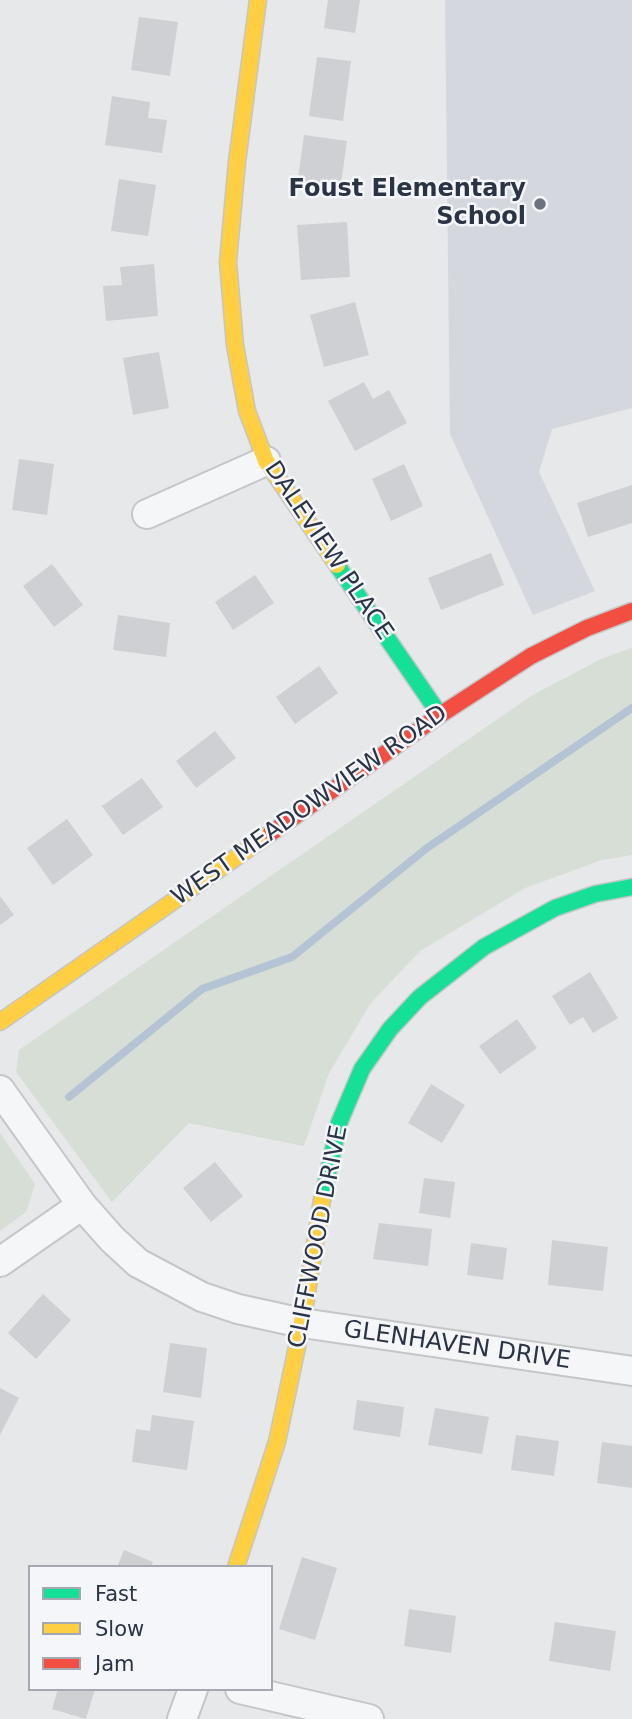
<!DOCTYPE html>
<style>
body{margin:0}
#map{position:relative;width:632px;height:1719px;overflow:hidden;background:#e6e8ea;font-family:"DejaVu Sans",sans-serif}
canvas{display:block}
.legend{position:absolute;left:28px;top:1565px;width:245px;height:126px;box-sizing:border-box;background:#f4f6f9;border:2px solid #a4a8b1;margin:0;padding:9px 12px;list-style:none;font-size:21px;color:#2b3445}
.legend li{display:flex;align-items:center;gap:14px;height:35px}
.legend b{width:35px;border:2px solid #a4a8b1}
</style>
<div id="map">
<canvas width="632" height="1719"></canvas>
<ul class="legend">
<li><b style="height:9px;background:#16e098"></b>Fast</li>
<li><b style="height:9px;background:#ffcf43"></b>Slow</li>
<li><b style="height:9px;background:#f24e42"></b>Jam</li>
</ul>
</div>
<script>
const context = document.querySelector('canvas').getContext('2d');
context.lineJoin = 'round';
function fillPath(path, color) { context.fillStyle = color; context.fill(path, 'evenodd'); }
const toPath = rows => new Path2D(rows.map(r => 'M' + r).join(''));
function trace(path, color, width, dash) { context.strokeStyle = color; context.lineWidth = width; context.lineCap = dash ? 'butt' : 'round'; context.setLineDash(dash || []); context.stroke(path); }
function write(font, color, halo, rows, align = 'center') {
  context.font = font + ' "DejaVu Sans",sans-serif'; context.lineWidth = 5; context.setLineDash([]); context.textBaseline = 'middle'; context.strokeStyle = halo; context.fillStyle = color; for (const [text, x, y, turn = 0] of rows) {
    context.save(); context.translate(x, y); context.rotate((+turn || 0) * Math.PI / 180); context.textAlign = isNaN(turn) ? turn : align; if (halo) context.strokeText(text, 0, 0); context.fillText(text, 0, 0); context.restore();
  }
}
fillPath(toPath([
 [445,0,632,0,632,408,552,429,539,472,595,591,533,615,450,434]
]), '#d4d7dd');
fillPath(toPath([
 [632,648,632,855,602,860,525,888,420,951,370,1004,329,1073,304,1146,189,1123,112,1202,16,1072,19,1050,531,696,601,659],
 [0,1133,35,1184,26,1212,0,1231]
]), '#d6ded6');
trace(toPath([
 [69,1097,202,989,292,957,427,848,632,708]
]), '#b4c4d5', 8);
fillPath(toPath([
 [328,0,360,0,355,33,324,28],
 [139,17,178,22,170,76,131,70],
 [317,57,351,61,343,121,309,116],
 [112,96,150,102,148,118,167,120,162,153,105,145],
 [304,135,347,141,340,191,297,185],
 [119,179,156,185,148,236,111,231],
 [347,222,350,277,301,280,297,225],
 [154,264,158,316,106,321,103,286,122,285,120,267],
 [355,302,369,355,324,367,310,315],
 [159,352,169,408,133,415,123,358],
 [364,382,373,399,389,390,407,423,355,451,328,401],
 [19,459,54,464,47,515,12,510],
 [404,464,423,506,391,521,372,479],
 [632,485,632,523,588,537,577,503],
 [491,553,504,585,441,610,428,578],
 [52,564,83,605,54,627,23,586],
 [255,575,274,603,233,630,215,602],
 [118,615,170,623,166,657,113,650],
 [319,666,338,693,295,724,276,697],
 [215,731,236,758,196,788,176,761],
 [142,778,163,807,123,835,102,806],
 [67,819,93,855,53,885,27,848],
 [0,896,14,915,0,925],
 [590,972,618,1018,593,1033,583,1017,570,1025,552,996],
 [517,1019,537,1048,500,1074,479,1046],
 [431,1084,465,1105,442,1143,408,1123],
 [215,1162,243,1196,211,1222,183,1188],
 [424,1178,455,1182,450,1218,419,1213],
 [379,1223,432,1229,428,1266,373,1259],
 [552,1240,608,1247,603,1291,548,1285],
 [471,1243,507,1248,503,1280,467,1275],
 [43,1294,71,1320,36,1359,8,1333],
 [170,1343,207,1348,201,1398,163,1392],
 [0,1388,19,1398,0,1435],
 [357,1400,404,1407,400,1437,353,1430],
 [435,1408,489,1417,482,1454,428,1445],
 [152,1415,194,1421,187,1470,132,1462,136,1429,150,1431],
 [516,1435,559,1441,554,1476,511,1470],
 [602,1442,632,1446,632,1488,597,1483],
 [124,1550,153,1562,151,1567,117,1567],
 [302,1557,337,1568,315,1640,279,1629],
 [409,1609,456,1616,451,1653,404,1646],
 [555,1622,616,1631,610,1671,549,1661],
 [58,1689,95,1689,86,1719,52,1709]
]), '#ced0d3');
const street = toPath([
 [147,514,266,461],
 [0,1090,82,1205,112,1239,138,1263,202,1297,238,1309,302,1323,632,1371],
 [0,1262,82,1205],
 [240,1689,369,1719],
 [182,1719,193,1689]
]);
const fast = toPath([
 [337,565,440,715],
 [322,1200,339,1123,362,1069,390,1029,420,997,484,947,555,908,595,894,632,887]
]);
const slow = toPath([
 [258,0,237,162,228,262,235,345,247,411,266,461,337,565],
 [0,1022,271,833],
 [236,1567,277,1442,302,1323,322,1200]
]);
const jam = toPath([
 [271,833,440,715,531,656,587,628,632,611]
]);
trace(street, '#c4c6c8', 32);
trace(fast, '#c4c6c8', 19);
trace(slow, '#c4c6c8', 19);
trace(jam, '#c4c6c8', 19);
trace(street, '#f5f6f7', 28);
trace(fast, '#16e098', 16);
trace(slow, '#ffcf43', 16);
trace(jam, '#f24e42', 16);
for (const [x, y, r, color] of [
 [540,204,7,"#6c737f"]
]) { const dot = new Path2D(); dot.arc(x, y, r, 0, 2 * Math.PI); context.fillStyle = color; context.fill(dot); trace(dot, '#f4f6f9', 2.5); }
write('bold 24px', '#2b3445', '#f4f6f9', [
 ["Foust Elementary",526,190],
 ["School",526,218]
], 'right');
write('24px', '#2b3445', '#f4f6f9', [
 ["DALEVIEW PLACE",328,551,56],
 ["WEST MEADOWVIEW ROAD",310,806,-35],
 ["CLIFFWOOD DRIVE",319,1237,-79],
 ["GLENHAVEN DRIVE",457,1346,8]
]);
</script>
